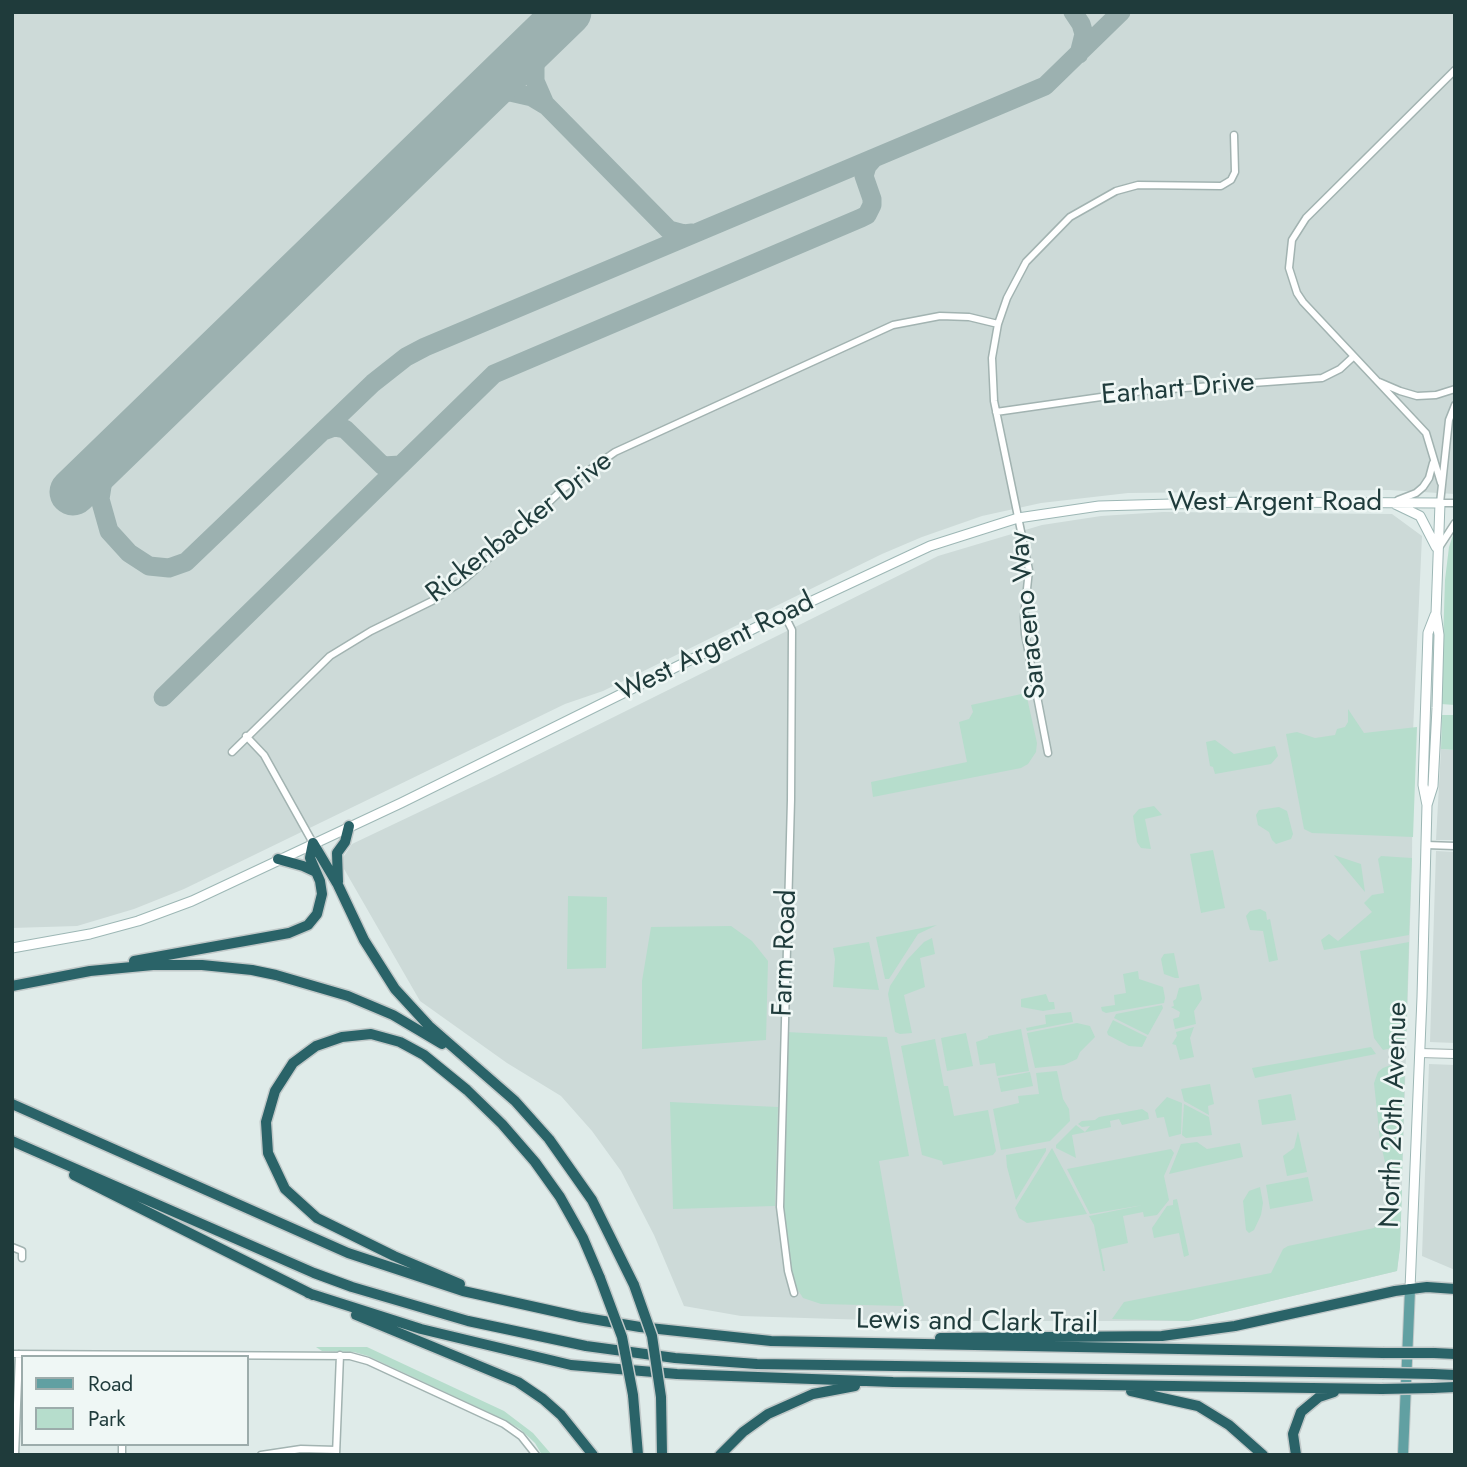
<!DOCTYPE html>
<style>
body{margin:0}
#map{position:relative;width:1467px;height:1467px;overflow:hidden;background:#dfebe9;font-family:Jost,sans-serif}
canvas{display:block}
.frame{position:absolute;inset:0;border:14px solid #1f3b3b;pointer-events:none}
.legend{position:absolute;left:21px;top:1355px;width:228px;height:91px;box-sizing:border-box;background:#eff7f5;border:2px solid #9cacab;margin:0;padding:9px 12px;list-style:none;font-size:21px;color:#1f3b3b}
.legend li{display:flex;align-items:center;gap:14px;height:35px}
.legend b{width:35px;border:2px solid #9cacab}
</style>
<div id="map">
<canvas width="1467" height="1467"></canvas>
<div class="frame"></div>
<ul class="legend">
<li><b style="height:9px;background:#61a0a2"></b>Road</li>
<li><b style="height:19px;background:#b6ddcc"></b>Park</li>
</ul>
</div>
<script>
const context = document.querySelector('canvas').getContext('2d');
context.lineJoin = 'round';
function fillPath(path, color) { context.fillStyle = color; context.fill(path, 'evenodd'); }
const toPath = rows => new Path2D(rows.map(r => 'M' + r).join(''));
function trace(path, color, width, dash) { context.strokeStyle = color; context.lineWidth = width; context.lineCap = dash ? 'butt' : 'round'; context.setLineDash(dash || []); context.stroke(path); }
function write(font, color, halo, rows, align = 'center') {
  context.font = font + ' Jost,sans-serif'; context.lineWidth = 5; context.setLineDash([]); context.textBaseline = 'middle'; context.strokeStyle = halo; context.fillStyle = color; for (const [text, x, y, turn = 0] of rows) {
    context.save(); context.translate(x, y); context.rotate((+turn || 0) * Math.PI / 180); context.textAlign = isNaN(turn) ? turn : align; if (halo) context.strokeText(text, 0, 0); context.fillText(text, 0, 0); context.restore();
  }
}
fillPath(toPath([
 [12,12,1455,12,1455,494,1389,490,1128,493,1041,503,982,516,922,537,882,554,603,691,565,704,184,889,134,909,77,926,12,928],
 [1163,512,1392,514,1422,536,1413,732,1412,858,1400,1247,1397,1271,1188,1321,901,1321,741,1316,684,1306,654,1235,621,1171,592,1131,561,1096,507,1063,420,1001,340,862,352,844,495,776,938,556,1042,525,1101,516],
 [1441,749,1455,750,1455,840,1436,840],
 [1436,851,1455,852,1455,1043,1430,1042],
 [1429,1064,1455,1065,1455,1270,1422,1256]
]), '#cddad8');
fillPath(toPath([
 [1455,529,1455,705,1441,704,1445,580,1449,547],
 [1026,693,1037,743,1036,752,1028,764,1021,768,873,797,871,782,967,762,959,722,969,719,973,712,971,705],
 [1348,709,1364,733,1417,727,1413,837,1312,833,1304,829,1286,734,1297,732,1315,738,1335,735,1337,729,1345,727,1348,722],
 [1442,715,1455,715,1455,750,1441,749],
 [1215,740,1234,754,1275,746,1278,756,1271,764,1215,774,1213,767,1210,766,1206,742],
 [1154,806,1162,815,1145,819,1151,849,1141,848,1137,842,1133,816,1139,809],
 [1279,807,1287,811,1293,834,1291,839,1276,844,1272,840,1269,832,1258,825,1256,815,1259,810],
 [1213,850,1225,908,1201,913,1190,854],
 [1334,855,1361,864,1365,892],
 [1381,856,1412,858,1409,935,1324,950,1321,940,1329,934,1338,941,1372,912,1364,903,1372,895,1384,893,1378,859],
 [568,896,607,897,606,968,567,969],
 [1260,909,1266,912,1267,920,1270,919,1278,960,1269,962,1263,931,1250,930,1246,916,1250,911],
 [937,925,918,934,889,979,885,979,876,937],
 [731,926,752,941,768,961,766,1040,642,1049,642,981,651,927],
 [932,938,935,954,920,958,925,987,904,995,912,1033,900,1034,895,1032,888,994,890,986,907,960,924,942],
 [869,942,879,990,833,987,835,959,833,948],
 [1409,942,1406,1038,1401,1046,1383,1050,1374,1038,1360,951],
 [1174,953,1179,978,1175,978,1164,974,1161,959,1164,954],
 [1138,971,1139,979,1163,987,1165,998,1164,1003,1106,1013,1102,1011,1101,1007,1115,1005,1114,995,1126,993,1123,974],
 [1199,984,1202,999,1194,1011,1196,1024,1175,1029,1173,1019,1179,1017,1180,1012,1171,1007,1174,1006,1173,1001,1176,999,1179,988],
 [1046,994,1049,1002,1054,1002,1055,1009,1043,1011,1021,1007,1021,999],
 [1162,1005,1163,1008,1148,1035,1114,1018,1116,1014],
 [1071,1012,1073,1022,1027,1031,1026,1028,1046,1024,1045,1015],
 [1113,1020,1147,1037,1142,1047,1129,1046,1108,1035,1107,1032],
 [1077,1023,1090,1026,1095,1037,1080,1052,1077,1059,1064,1065,1035,1068,1027,1033],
 [1194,1027,1190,1038,1194,1057,1180,1060,1176,1045,1172,1044,1177,1036,1176,1032],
 [1021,1029,1029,1071,997,1076,995,1063,980,1065,976,1042,988,1038,988,1036],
 [786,1032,887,1037,909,1156,879,1161,904,1306,821,1304,803,1298,796,1287,790,1269,782,1197],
 [966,1033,973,1066,947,1071,941,1038],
 [935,1039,944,1086,948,1086,954,1116,988,1110,996,1151,993,1155,943,1165,942,1161,922,1155,901,1046],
 [1371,1047,1376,1054,1255,1078,1252,1068],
 [1399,1062,1405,1065,1402,1176,1388,1176,1380,1140,1374,1083,1378,1072,1383,1068],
 [1057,1071,1063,1099,1069,1109,1070,1121,1050,1141,1001,1150,993,1109,1019,1103,1018,1096,1039,1094,1036,1073],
 [1030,1072,1033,1086,1001,1092,998,1078],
 [1210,1084,1214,1104,1208,1106,1209,1115,1184,1101,1181,1089],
 [1291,1094,1296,1120,1262,1125,1258,1100],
 [1167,1097,1182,1103,1181,1134,1169,1137,1164,1117,1157,1118,1155,1110],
 [670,1102,778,1107,775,1206,673,1209],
 [1184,1104,1209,1117,1212,1135,1186,1138,1182,1135],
 [1142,1109,1148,1113,1149,1119,1122,1125,1119,1119,1110,1121,1111,1127,1072,1135,1076,1158,1056,1148,1056,1145,1076,1125,1085,1132,1090,1126,1082,1127,1078,1124,1082,1121,1095,1120,1099,1117],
 [1298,1131,1307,1172,1287,1176,1283,1156,1294,1148],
 [1197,1142,1207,1149,1240,1143,1243,1157,1169,1174,1181,1144],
 [1046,1148,1046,1151,1016,1200,1007,1167,1006,1155],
 [1052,1148,1087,1214,1027,1223,1019,1218,1015,1208],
 [1171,1149,1174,1153,1164,1176,1169,1200,1157,1215,1144,1217,1143,1212,1123,1216,1128,1243,1101,1249,1105,1271,1103,1271,1094,1225,1089,1216,1143,1205,1090,1214,1067,1169],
 [1308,1177,1313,1201,1270,1209,1266,1185],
 [1260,1187,1263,1203,1261,1215,1254,1230,1249,1233,1246,1230,1243,1201,1249,1191],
 [1390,1189,1402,1190,1400,1247,1397,1271,1188,1321,1112,1319,1124,1302,1271,1273,1283,1249,1288,1246,1374,1228,1387,1213,1391,1202],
 [1177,1199,1189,1255,1184,1257,1179,1233,1154,1238,1152,1228,1167,1206,1173,1205,1173,1200],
 [316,1347,367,1347,504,1411,533,1433,552,1455,542,1455,535,1443,520,1429,505,1420,368,1356,354,1352,322,1351]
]), '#b6ddcc');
trace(toPath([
 [1073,12,1081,24,1084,34,1079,54],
 [552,28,540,44,535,61,535,81,545,104,669,230,684,234,692,233],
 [470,107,494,94,510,92,532,97,547,106],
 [323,431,334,427,345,429,383,466,401,465],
 [106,461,100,499,109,531,129,553,149,566,169,568,186,562,373,383,406,357,425,347,1045,86,1121,12],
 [163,697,494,374,861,218,867,215,872,205,872,199,864,176,867,166,874,158]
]), '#9cb1b0', 19);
trace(toPath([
 [73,492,568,12]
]), '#9cb1b0', 47);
const minor = toPath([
 [1379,382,1400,391,1417,396,1436,395,1455,389],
 [1455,405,1449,420,1440,503,1455,503],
 [996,412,1143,391,1322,378,1340,369,1353,357],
 [1441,483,1426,433,1303,302,1297,293,1289,268,1292,240,1306,218,1455,70],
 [1398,500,1416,493,1423,487,1429,478,1433,463],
 [1440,546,1455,523],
 [784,614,792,630,791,800,780,1207,788,1271,794,1293],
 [246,736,264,755,313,843],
 [232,752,330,656,371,631,432,601,461,582,498,550,564,488,615,452,893,325,940,316,969,317,998,324],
 [1048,753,1025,634,1024,617,1029,570,994,401,992,358,998,324,1007,298,1026,262,1070,217,1116,191,1138,185,1221,186,1231,180,1235,172,1234,135],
 [1426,845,1455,846],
 [12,1247,22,1251,22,1258],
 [12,1354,350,1356,368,1361,504,1424,521,1436,536,1455],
 [15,1455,19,1354],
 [122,1455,122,1444],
 [261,1455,301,1449,336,1450],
 [336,1455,340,1355]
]);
const tertiary = toPath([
 [1420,1053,1455,1054]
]);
const secondary = toPath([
 [1395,504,1420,516,1436,547],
 [12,948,90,934,138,921,192,901,401,803,767,622,930,546,1018,518,1099,506,1244,502,1440,503,1436,614,1439,635,1437,708,1433,786,1427,805],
 [1410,1289,1422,997,1427,805,1423,785,1428,633,1435,615]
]);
const primary = toPath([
 [1403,1455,1410,1289]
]);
const motorway = toPath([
 [313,843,338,885,364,940,395,989,429,1026,515,1101,549,1139,592,1200,634,1285],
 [278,859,303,866,316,872],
 [338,882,337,853,345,842,349,826],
 [134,961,289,933,308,925,317,914,322,894,320,881,310,858,313,843],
 [12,986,90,971,153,965,202,965,252,970,276,975,348,996,393,1015,442,1044],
 [12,1104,348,1253,463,1291,580,1317,640,1327,771,1341,1383,1353],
 [12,1141,314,1273,352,1287,468,1321,586,1346,675,1358,757,1364,1382,1373],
 [74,1175,313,1295],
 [460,1284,394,1256,317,1218,285,1189,268,1153,266,1122,275,1091,293,1063,316,1046,342,1037,371,1034,400,1042,424,1055,467,1090,502,1124,535,1162,560,1197,583,1238,600,1278],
 [308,1293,421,1329,571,1365,677,1374,893,1382,1382,1389],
 [356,1315,518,1382,543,1399,561,1415,593,1455],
 [940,1338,1162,1336,1235,1326,1395,1291,1427,1287,1455,1289],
 [1434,1353,1455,1354],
 [1433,1374,1455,1375],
 [1433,1388,1455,1387],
 [1131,1391,1198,1406,1229,1425,1263,1455],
 [633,1395,638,1455],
 [661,1397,662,1455],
 [720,1455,743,1432,768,1414,813,1394,855,1386],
 [1296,1455,1293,1434,1301,1412,1319,1397,1334,1392]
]);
trace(minor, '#a2b3b1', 9);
trace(tertiary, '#a2b3b1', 10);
trace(secondary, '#9db7b5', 11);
trace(primary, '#c0c8c8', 12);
trace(motorway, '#c0c8c8', 13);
trace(minor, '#fff', 6);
trace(tertiary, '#fff', 8);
trace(secondary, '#fff', 9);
trace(primary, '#61a0a2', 10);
trace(motorway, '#2a6368', 10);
const motorwayBridge = toPath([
 [600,1278,622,1337,633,1395],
 [634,1285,652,1336,661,1397],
 [1383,1353,1434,1353],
 [1382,1373,1433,1374],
 [1382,1389,1433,1388]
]);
trace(motorwayBridge, '#c0c8c8', 13, []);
trace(motorwayBridge, '#2a6368', 10);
write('28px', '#1f3b3b', '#eff7f5', [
 ["Earhart Drive",1178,390,-5],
 ["West Argent Road",1275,503],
 ["Rickenbacker Drive",520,528,-38],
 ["Saraceno Way",1029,615,-96],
 ["West Argent Road",716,648,-26],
 ["Farm Road",786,953,-88],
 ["North 20th Avenue",1395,1115,-88],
 ["Lewis and Clark Trail",977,1323,1]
]);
</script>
